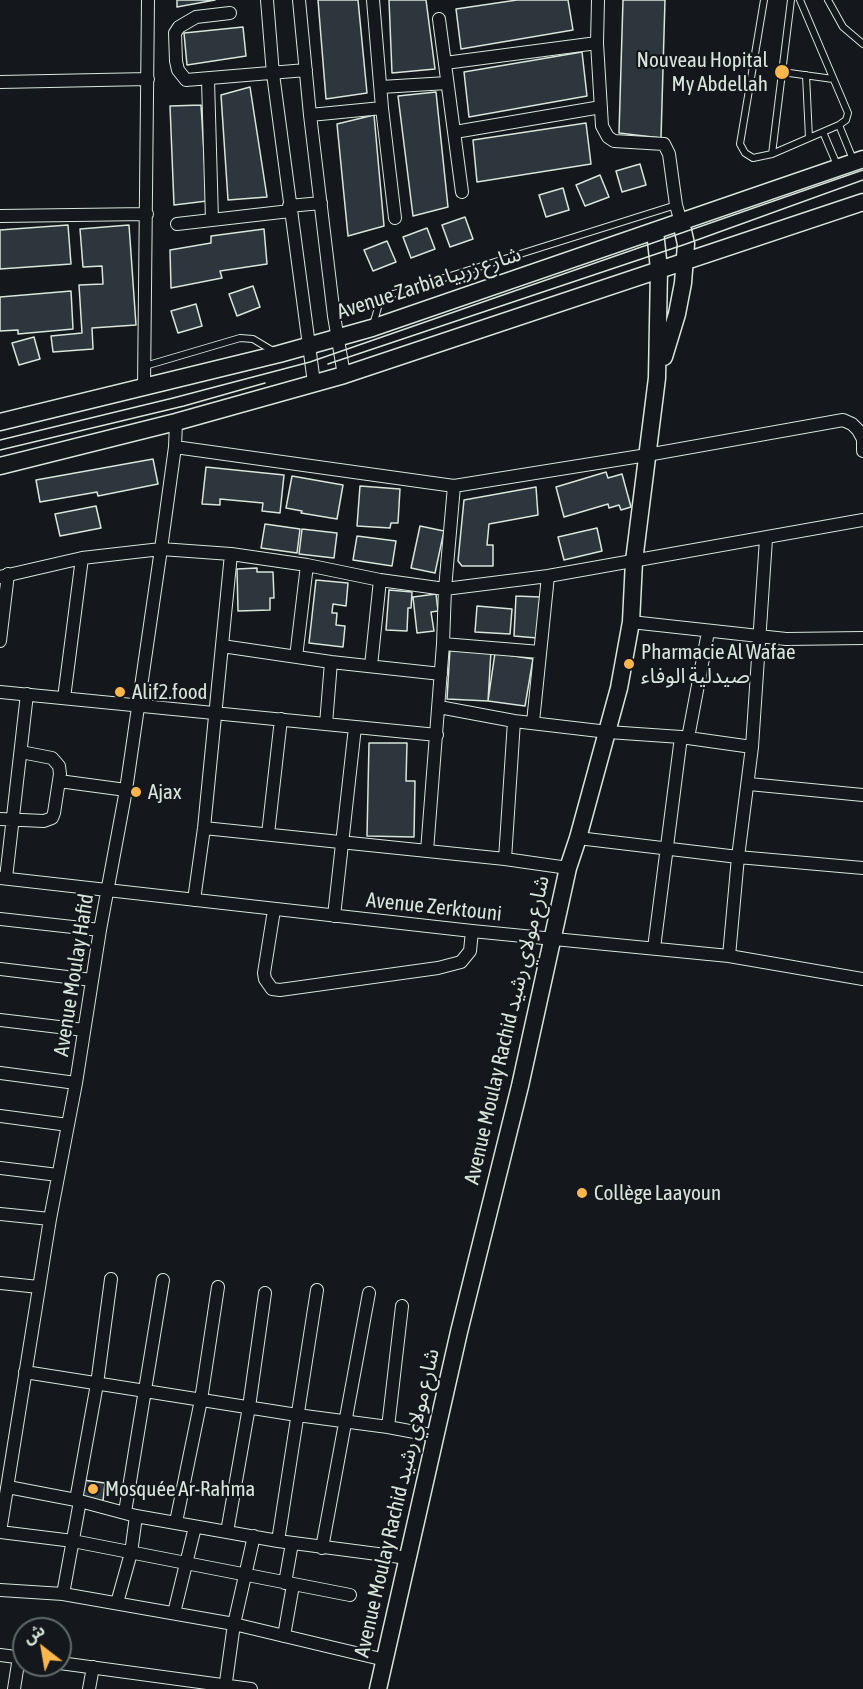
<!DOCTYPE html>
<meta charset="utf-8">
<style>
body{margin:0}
#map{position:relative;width:863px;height:1689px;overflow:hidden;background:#14181c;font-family:"Asap Condensed","Noto Sans Arabic",sans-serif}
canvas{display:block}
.north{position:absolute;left:12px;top:1617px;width:60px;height:60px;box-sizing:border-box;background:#14181c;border:2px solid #626a69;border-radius:50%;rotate:329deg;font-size:16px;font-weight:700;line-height:24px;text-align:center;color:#d8e6dc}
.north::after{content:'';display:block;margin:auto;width:21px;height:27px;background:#ffb74d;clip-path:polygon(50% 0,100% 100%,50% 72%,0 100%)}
</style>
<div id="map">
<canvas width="863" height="1689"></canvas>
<div class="north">ش</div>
</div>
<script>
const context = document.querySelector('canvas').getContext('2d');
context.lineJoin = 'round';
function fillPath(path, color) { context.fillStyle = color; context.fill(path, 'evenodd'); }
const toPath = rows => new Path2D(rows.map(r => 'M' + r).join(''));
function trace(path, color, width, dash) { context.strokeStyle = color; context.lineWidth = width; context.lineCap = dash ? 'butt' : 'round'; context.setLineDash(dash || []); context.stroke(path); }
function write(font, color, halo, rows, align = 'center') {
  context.font = font + ' "Asap Condensed","Noto Sans Arabic",sans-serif'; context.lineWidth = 4.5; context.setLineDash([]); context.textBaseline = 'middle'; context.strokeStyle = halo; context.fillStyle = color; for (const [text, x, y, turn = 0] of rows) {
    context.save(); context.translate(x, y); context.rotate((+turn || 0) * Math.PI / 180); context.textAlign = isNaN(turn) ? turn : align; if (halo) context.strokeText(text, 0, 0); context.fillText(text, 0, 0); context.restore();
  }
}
const building = toPath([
 [177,0,215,0,177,7,177,0],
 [318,0,358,0,367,93,326,99,318,0],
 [389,0,426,0,435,69,392,73,389,0],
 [517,0,568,0,573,30,461,49,456,9,517,0],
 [623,0,665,0,661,138,619,133,623,0],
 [243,27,246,56,187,65,184,33,243,27],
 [582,52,587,96,469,117,464,72,582,52],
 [250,87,267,197,228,200,221,95,250,87],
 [436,92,448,207,413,216,398,96,436,92],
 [201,105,207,201,174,205,170,106,201,105],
 [374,115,384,226,348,236,337,124,374,115],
 [586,123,591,164,477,182,473,140,586,123],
 [640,164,646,185,622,192,616,171,640,164],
 [600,175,609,197,585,206,576,185,600,175],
 [563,188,569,210,546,217,539,195,563,188],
 [465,217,473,239,450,247,442,225,465,217],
 [68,225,71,264,0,269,0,230,68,225],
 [129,225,136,325,92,328,93,349,53,352,51,336,82,333,79,285,103,284,102,266,83,267,80,229,129,225],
 [427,228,435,249,411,258,403,237,427,228],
 [264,229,267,264,220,271,222,278,171,288,170,250,211,243,211,236,264,229],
 [387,241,396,262,373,271,364,250,387,241],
 [253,286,260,307,237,316,229,294,253,286],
 [71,291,73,329,18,334,18,330,0,331,0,297,71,291],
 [196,304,202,326,178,333,171,311,196,304],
 [34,337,40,359,19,365,12,343,34,337],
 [153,459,158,484,98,496,97,492,40,502,36,480,153,459],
 [206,467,284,475,280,513,262,511,263,503,220,499,220,505,202,504,206,467],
 [606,472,608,478,622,474,631,507,621,510,619,505,609,508,608,504,564,517,556,487,606,472],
 [292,476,343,485,337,519,301,513,302,511,286,508,292,476],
 [360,486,400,489,398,523,391,523,390,528,357,526,360,486],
 [536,487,538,515,489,524,487,545,493,545,493,566,462,566,458,561,464,500,536,487],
 [96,506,101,528,60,536,55,514,96,506],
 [265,524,300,529,297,553,261,548,265,524],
 [420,526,444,531,435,573,411,568,420,526],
 [597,528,602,551,564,560,558,537,597,528],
 [302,529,337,533,334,558,299,554,302,529],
 [357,536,396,541,392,566,353,560,357,536],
 [257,568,257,572,273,572,274,598,270,598,270,610,238,611,237,569,257,568],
 [316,580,348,583,346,606,333,604,332,613,337,613,336,625,345,626,343,647,309,643,316,580],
 [389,590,412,592,411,608,408,608,407,631,386,630,389,590],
 [436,594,438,611,431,612,434,631,417,633,413,597,436,594],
 [516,596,540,597,537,638,514,636,516,596],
 [477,606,512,609,510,634,475,632,477,606],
 [450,649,491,651,488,701,447,699,450,649],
 [495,653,533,659,525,706,488,701,495,653],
 [369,743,407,743,406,781,415,781,414,837,367,836,369,743],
 [83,1480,105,1483,103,1501,80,1496,83,1480]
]);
fillPath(building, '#2c363c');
trace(building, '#d8e6dc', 1.5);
const lane = toPath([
 [764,0,740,144,745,153,753,158,772,154,839,125,846,120,848,113,800,0],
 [828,0,843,27,863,44],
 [782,72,833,79],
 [806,75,809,138],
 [839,125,854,162],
 [823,132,837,165],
 [772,154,791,0],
 [373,325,379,304,393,294,676,205],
 [145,366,240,338,253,339,273,351]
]);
const street = toPath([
 [267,0,273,74,314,383],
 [299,0,310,115,334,316,344,375],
 [373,0,382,108],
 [598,0,597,43,602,126,608,137,614,141,664,144,669,154,676,205,681,222],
 [230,13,196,17,179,27,175,33,176,61,178,70,186,80,306,70],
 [439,19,462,192],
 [445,63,597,43],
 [208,80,212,220],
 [0,82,148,79],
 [381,87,447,83],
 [310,115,382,108,395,218],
 [455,132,601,107],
 [289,206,321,203],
 [0,216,147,214],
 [177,224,290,211],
 [144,387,148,0],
 [175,447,454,486,647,455,843,420,852,424,858,430,863,439,863,451],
 [0,577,82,558,161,549,231,554,307,565,380,580,445,589,548,576,863,520],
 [631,622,786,639,863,638],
 [0,641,8,574],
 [443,644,540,652],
 [222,646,331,662,441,674],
 [296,657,307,565],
 [371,666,380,580],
 [0,692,437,735],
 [64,698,82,558],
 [439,707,514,721,608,732,681,737,752,747],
 [533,722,548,576],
 [326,724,331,662],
 [688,738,708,632],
 [59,781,126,790],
 [749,784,863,795],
 [0,819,44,821,52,818,54,813,60,774,59,766,52,758,21,752],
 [204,828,505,859,568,868],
 [268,834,281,719],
 [578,838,738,857,863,868],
 [427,851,443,644,445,589,454,486],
 [505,859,514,721],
 [0,878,472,931,729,956,863,979],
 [6,878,27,694],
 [194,900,204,828,231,554],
 [274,910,264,973,265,979,272,989,280,990,438,968,461,962,470,951,472,931],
 [334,916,355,727],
 [0,919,100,930],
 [654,948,681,737],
 [729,956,738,857,752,747,766,539],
 [0,969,92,980],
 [0,1020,84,1030],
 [0,1073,76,1083],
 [0,1116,68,1125],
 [0,1168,58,1175],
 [0,1214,50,1219],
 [0,1283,39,1287],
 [25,1372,297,1415,388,1427,436,1436],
 [388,1427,402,1306],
 [8,1487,76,1500,136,1516,278,1541,408,1558],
 [76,1500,97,1384,111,1279],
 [125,1512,163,1280],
 [176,1522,201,1400,218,1287],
 [0,1532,50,1219,76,1083,100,930,126,790,161,549,175,447,176,422],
 [0,1532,73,1541,350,1595],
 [227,1532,249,1407,265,1293],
 [278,1541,317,1290],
 [322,1548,369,1293],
 [285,1583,292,1543],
 [0,1590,63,1594,234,1624,385,1660],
 [63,1594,80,1501],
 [117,1603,131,1553,136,1516],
 [174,1613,195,1527],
 [284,1636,293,1585],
 [0,1655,24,1658],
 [60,1663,251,1689],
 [14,1689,19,1657],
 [89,1689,93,1667],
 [225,1689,234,1624,254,1536]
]);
const secondary = toPath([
 [664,357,677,314,683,283,686,244,681,222],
 [0,422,279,354,372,328,863,159],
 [0,466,176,422,344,375,863,202],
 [378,1689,459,1332,520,1086,568,868,578,838,619,688,631,622,634,561,657,378,659,269,655,231]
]);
trace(lane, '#d8e6dc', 8);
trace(street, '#d8e6dc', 14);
trace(secondary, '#d8e6dc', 19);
trace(lane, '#14181c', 6);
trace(street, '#14181c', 12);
trace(secondary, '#14181c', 16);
trace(toPath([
 [328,364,686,244,863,180],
 [0,440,173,398,310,362,863,170],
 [0,450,184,406,265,383]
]), '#d8e6dc', 1.5);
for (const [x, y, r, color] of [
 [782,72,8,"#ffb74d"],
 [629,664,6,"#ffb74d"],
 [120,692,6,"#ffb74d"],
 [136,792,6,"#ffb74d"],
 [582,1193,6,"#ffb74d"],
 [93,1489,6,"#ffb74d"]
]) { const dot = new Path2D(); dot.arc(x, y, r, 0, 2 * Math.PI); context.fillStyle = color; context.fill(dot); trace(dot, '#14181c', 2); }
write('21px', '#d8e6dc', '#14181c', [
 ["Nouveau Hopital",768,60,"right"],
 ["My Abdellah",768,84,"right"],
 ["Pharmacie Al Wafae",641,652],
 ["صيدلية الوفاء",641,676],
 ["Alif2.food",132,692],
 ["Ajax",148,792],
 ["Collège Laayoun",594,1193],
 ["Mosquée Ar-Rahma",105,1489]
], 'left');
write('21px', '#d8e6dc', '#14181c', [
 ["Avenue Zarbia شارع زربيا",429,283,-18],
 ["Avenue Zerktouni",434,907,6],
 ["Avenue Moulay Hafid",74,975,-81],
 ["Avenue Moulay Rachid شارع مولاي رشيد",507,1030,-77],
 ["Avenue Moulay Rachid شارع مولاي رشيد",397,1503,-77]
]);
</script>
